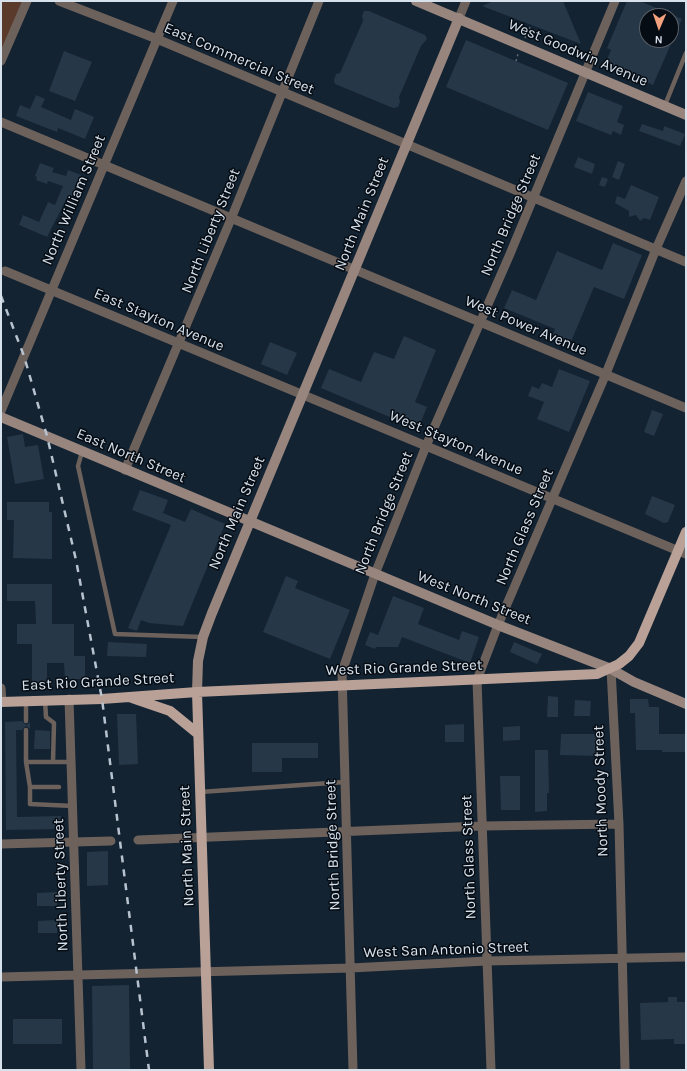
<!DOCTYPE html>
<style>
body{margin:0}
#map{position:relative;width:687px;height:1071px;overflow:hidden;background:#132332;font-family:Karla,sans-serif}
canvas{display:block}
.frame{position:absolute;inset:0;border:2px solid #d7e1ec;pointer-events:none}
.north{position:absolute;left:639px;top:8px;width:40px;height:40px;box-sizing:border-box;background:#060c13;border:1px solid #5a616a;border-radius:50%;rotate:182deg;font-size:11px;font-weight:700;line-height:16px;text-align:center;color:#d7e1ec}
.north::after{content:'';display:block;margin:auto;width:14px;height:18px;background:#f1a17d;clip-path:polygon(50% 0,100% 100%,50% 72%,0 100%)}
</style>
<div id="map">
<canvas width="687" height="1071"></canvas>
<div class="frame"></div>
<div class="north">N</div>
</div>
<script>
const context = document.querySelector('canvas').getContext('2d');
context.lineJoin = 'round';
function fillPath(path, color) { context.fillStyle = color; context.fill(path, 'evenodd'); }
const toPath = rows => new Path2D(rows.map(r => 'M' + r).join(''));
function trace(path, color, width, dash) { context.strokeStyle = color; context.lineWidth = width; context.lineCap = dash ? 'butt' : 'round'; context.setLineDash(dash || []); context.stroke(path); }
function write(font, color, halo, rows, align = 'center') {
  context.font = font + ' Karla,sans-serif'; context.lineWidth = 3; context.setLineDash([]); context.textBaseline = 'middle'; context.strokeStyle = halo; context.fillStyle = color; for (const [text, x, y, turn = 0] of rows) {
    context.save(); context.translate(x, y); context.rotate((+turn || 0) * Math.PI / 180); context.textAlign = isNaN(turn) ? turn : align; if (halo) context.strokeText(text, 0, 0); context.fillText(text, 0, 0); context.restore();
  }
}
fillPath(toPath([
 [1,1,25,1,1,57]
]), '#5a3a2b');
fillPath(toPath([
 [493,1,563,1,581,44,482,6],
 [627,1,640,1,682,19,653,85,605,64,611,50,607,48],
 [647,16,671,16,671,40,647,40],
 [364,11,369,11,425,35,427,39,421,46,399,97,400,102,398,107,393,108,335,84,334,80,336,74,340,73,363,21,362,16],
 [466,40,568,83,548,130,446,87],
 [64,51,92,62,75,101,49,91],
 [588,92,623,106,617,122,624,125,621,135,613,131,611,135,576,121],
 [36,95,45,99,41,107,71,120,75,109,94,117,85,139,58,128,57,132,16,116,20,105,30,109],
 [642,124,663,131,664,126,685,134,680,146,639,131],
 [578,157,595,164,592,174,574,167],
 [618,161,625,164,619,180,612,177],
 [40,163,54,168,52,172,66,176,68,170,81,175,72,200,67,198,47,237,19,225,23,215,39,222,48,202,55,205,63,186,48,181,47,184,36,180,37,177,35,176],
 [602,177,608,179,605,187,599,185],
 [631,185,659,197,650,220,644,218,640,221,636,215,629,217,629,211,615,203,617,196,625,199],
 [613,243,642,255,624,299,594,287,570,344,552,337,555,329,504,308,512,290,536,300,557,251,602,270],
 [404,336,436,350,415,402,427,407,418,429,321,388,329,369,361,382,374,352,394,359],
 [270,342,297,353,287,375,261,364],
 [559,369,590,381,569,432,537,419,544,402,528,396,532,386,539,389,542,383,552,387],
 [652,410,663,414,654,436,644,432],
 [23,434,25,447,38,445,44,479,15,484,7,437],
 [140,490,168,500,163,513,185,522,191,509,225,524,183,626,149,623,141,620,137,631,128,628,171,525,132,510],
 [652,496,675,505,668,522,664,523,645,514],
 [7,502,49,502,49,512,52,512,52,559,13,558,14,520,7,520],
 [286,576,298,581,295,588,350,610,330,659,263,632],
 [7,584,52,584,52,624,74,624,74,656,85,656,85,679,65,679,64,663,47,663,47,684,32,684,32,644,17,644,17,624,36,624,35,601,7,601],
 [393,596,424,608,418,624,459,640,462,631,479,637,470,663,402,637,398,647,376,647,375,649,365,645,370,632,378,635],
 [108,642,147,644,146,657,107,656],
 [514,642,542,654,537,664,510,652],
 [548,696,558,697,558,717,547,717],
 [630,699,648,699,649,707,659,707,659,734,685,734,685,752,662,752,662,750,636,750,635,713,630,713],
 [575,700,591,701,590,716,574,716],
 [117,714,136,714,138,764,119,765],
 [22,721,26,725,30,722,30,729,26,726,22,730,16,730,17,817,61,816,61,829,6,830,5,722],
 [464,724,464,742,445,742,445,725],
 [520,726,520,740,503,741,503,727],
 [35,730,50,731,50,749,34,749],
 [561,734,599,734,599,756,560,755],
 [252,743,318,743,318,758,282,758,282,772,252,772],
 [535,750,548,750,549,793,547,793,547,811,535,812],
 [500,776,520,776,520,810,501,810],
 [108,851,108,885,87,886,87,852],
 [57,892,57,906,37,906,37,893],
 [57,920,57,933,38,933,38,921],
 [129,985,130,1070,93,1070,92,986],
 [668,997,677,997,677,1002,686,1002,686,1044,674,1044,674,1039,641,1040,640,1003,668,1002],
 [13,1019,62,1019,62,1044,13,1044]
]), '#263747');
trace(toPath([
 [525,38,531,25],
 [516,61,518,54]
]), '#5b6977', 1.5, [2, 3]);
trace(toPath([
 [665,105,686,53],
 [82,452,78,466,115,634,203,637],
 [45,700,46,717,54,723,53,762],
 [26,701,26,721],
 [26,730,26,762],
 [30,787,26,762,71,762],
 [59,787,30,787,30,804,73,806],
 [200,792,345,782]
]), '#6d615c', 4.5);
trace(toPath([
 [59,1,157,39,686,262],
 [459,18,466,1],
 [1,61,27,1],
 [1,122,686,408],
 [5,271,686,554],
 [1,411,173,1],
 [125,470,231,219,319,1],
 [611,669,619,824,625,1070],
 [1,688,2,702],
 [69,699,81,1070],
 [138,840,482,826,619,824],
 [1,844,111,841],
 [1,977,351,968,486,961,686,957],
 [353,1070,342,672,375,574,426,446,510,254,615,1],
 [491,1070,477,680,498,625,605,376,656,249,686,181]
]), '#6d615c', 9);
trace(toPath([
 [416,1,686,115],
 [1,417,498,625,611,669,634,682,686,704],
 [197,692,198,661,203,637,212,613,459,18]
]), '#97857e', 10);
trace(toPath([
 [197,692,209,1070],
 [132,698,170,711,197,733],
 [1,702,102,699,197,692,597,674,619,664,629,656,639,643,686,532]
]), '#b9a197', 10);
trace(toPath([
 [1,296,24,356,47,436,76,560,102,699,149,1070]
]), '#b8c3cf', 2.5, [7, 7]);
write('15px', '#d7e1ec', '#060c13', [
 ["West Goodwin Avenue",578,53,23],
 ["East Commercial Street",239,59,23],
 ["North William Street",74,200,-67],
 ["North Main Street",362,214,-68],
 ["North Bridge Street",511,215,-67],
 ["North Liberty Street",211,231,-68],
 ["East Stayton Avenue",159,320,23],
 ["West Power Avenue",526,326,23],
 ["West Stayton Avenue",456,443,23],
 ["East North Street",131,456,23],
 ["North Main Street",237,513,-67],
 ["North Bridge Street",384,513,-68],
 ["North Glass Street",525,527,-67],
 ["West North Street",474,598,22],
 ["West Rio Grande Street",404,668,-2],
 ["East Rio Grande Street",98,682,-3],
 ["North Moody Street",601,791,-92],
 ["North Bridge Street",333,845,-92],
 ["North Main Street",187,846,-92],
 ["North Glass Street",469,857,-92],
 ["North Liberty Street",61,885,-92],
 ["West San Antonio Street",446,950,-2]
]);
</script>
